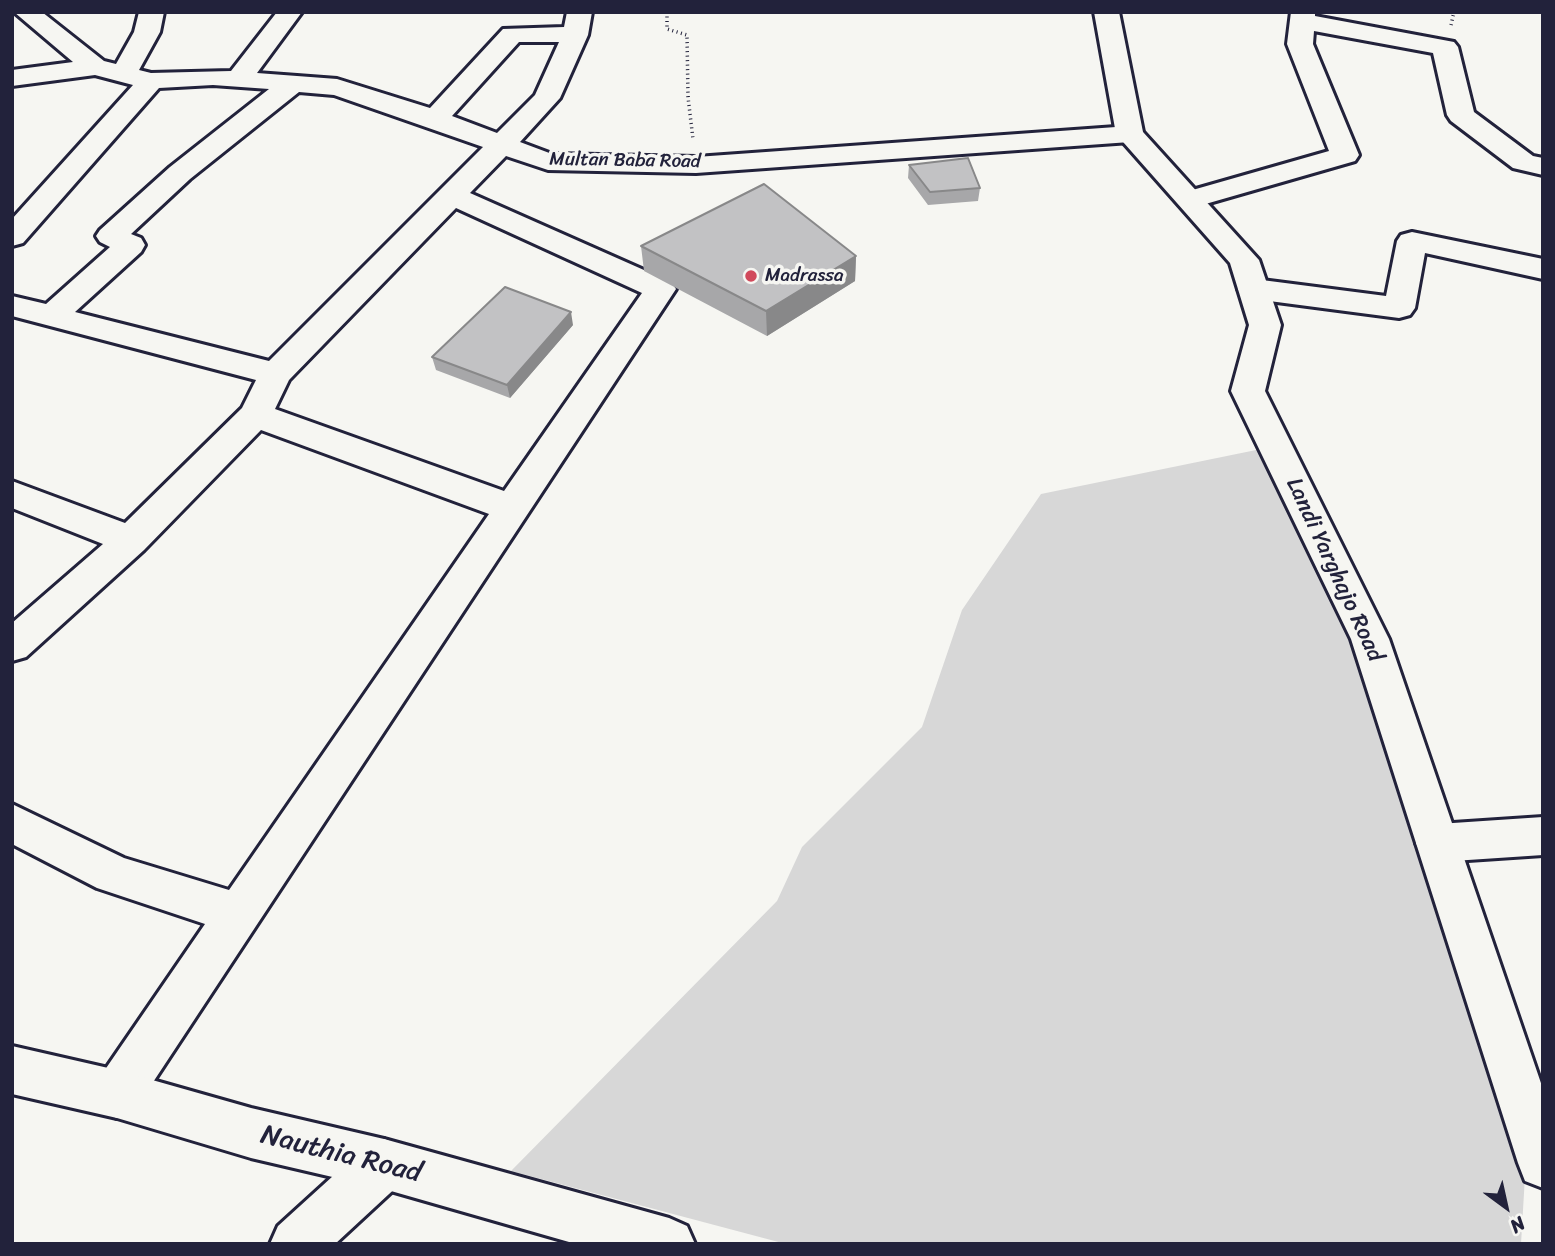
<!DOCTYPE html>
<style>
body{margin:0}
#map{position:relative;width:1555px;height:1256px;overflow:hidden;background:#f6f6f2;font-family:Sriracha,sans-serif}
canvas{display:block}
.frame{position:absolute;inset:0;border:14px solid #22223b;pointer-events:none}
.north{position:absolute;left:1471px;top:1172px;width:70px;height:70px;-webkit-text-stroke:5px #f6f6f2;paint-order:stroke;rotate:147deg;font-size:19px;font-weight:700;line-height:28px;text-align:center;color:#22223b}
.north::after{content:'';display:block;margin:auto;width:24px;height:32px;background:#22223b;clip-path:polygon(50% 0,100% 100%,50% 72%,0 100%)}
</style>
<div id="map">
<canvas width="1555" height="1256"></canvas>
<div class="frame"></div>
<div class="north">N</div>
</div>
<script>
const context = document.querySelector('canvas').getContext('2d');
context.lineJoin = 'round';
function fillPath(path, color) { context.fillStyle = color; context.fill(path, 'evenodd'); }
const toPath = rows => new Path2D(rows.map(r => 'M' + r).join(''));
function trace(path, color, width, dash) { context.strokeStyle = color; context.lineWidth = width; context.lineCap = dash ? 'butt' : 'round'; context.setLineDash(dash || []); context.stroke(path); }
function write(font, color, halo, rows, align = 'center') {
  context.font = font + ' Sriracha,sans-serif'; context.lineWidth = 7; context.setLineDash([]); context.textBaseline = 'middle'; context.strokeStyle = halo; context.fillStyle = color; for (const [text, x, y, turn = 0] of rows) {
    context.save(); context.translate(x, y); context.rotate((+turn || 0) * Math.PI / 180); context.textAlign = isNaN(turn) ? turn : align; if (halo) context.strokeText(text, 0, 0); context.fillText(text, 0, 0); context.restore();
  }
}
fillPath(toPath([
 [1261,449,1365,664,1525,1176,1521,1244,786,1244,511,1171,777,901,802,847,922,727,962,610,1041,494]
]), '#d7d7d7');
const minor = toPath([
 [14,12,42,12,104,61,116,64,134,32,139,12,164,12,160,32,139,70,151,73,231,71,277,12,302,12,257,73,337,79,430,108,503,29,564,27,567,12,592,12,588,35,560,98,520,142,552,154,696,157,1130,126,1140,128,1144,134,1140,140,1130,142,696,173,548,170,506,156,470,193,671,282,676,289,134,1111,117,1118,100,1111,93,1094,100,1077,205,924,97,888,12,844,12,804,124,858,229,890,489,514,261,430,144,550,26,657,12,661,12,623,103,544,12,508,12,481,125,523,242,408,256,380,12,316,12,296,46,304,110,247,100,242,96,236,100,230,170,167,269,89,213,85,159,88,23,243,12,246,12,219,133,85,95,75,12,86,12,70,73,62,14,12],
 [519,42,559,42,535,95,497,133,452,116,519,42],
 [299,92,334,95,483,147,269,361,75,312,141,252,145,245,141,238,131,234,190,179,299,92],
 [456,208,642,293,504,491,275,409,289,380,456,208],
 [1291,12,1315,12,1315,16,1454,42,1458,47,1474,112,1533,156,1543,158,1543,175,1513,168,1451,121,1447,115,1433,53,1314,31,1313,44,1359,155,1355,161,1202,205,1192,208,1182,205,1177,199,1182,193,1329,151,1287,44,1291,12],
 [1412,232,1543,259,1543,279,1425,253,1415,308,1410,315,1399,318,1254,299,1243,296,1238,289,1243,282,1254,279,1386,296,1397,241,1401,235,1412,232],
 [1543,817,1543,855,1438,862,1423,857,1416,843,1423,829,1438,824,1543,817],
 [384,1139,402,1146,409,1164,402,1182,335,1244,270,1244,278,1226,366,1146,384,1139]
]);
const tertiary = toPath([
 [1094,12,1119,12,1143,132,1259,260,1281,325,1265,391,1389,639,1543,1089,1543,1188,1525,1181,1518,1163,1351,639,1231,391,1249,325,1230,263,1116,134,1094,12]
]);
const secondary = toPath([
 [12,1046,117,1070,251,1108,384,1139,669,1218,687,1226,695,1244,576,1244,384,1189,251,1158,117,1118,12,1094,12,1046]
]);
trace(minor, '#22223b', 6);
trace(tertiary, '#22223b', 6);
trace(secondary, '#22223b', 6);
trace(toPath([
 [667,12,667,29,687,35,688,97,693,139],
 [1451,25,1454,12]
]), '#22223b', 3.5, [1, 3.5]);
fillPath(minor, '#f6f6f2');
fillPath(tertiary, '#f6f6f2');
fillPath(secondary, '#f6f6f2');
fillPath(toPath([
 [909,165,980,188,978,201,928,205,908,178],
 [641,246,856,256,855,281,767,336,644,271],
 [573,325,510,398,436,370,432,357]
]), '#a7a7a9');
fillPath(toPath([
 [856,256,855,281,767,336,766,311],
 [571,312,573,325,510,398,507,385]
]), '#888889');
const building = toPath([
 [968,158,980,188,930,192,909,165,968,158],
 [764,184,856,256,766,311,641,246,764,184],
 [505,287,571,312,507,385,432,357,505,287]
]);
fillPath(building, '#c2c2c4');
trace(building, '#888889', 2);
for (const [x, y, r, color] of [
 [751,276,7,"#d1495b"]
]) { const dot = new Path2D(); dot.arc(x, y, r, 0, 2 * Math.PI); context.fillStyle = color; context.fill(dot); trace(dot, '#f6f6f2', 2.5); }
write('19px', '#22223b', '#f6f6f2', [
 ["Multan Baba Road",625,161,1]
]);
write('19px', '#22223b', '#f6f6f2', [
 ["Madrassa",765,276]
], 'left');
write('23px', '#22223b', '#f6f6f2', [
 ["Landi Yarghajo Road",1334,570,65]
]);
write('28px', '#22223b', '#f6f6f2', [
 ["Nauthia Road",341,1155,14]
]);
</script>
